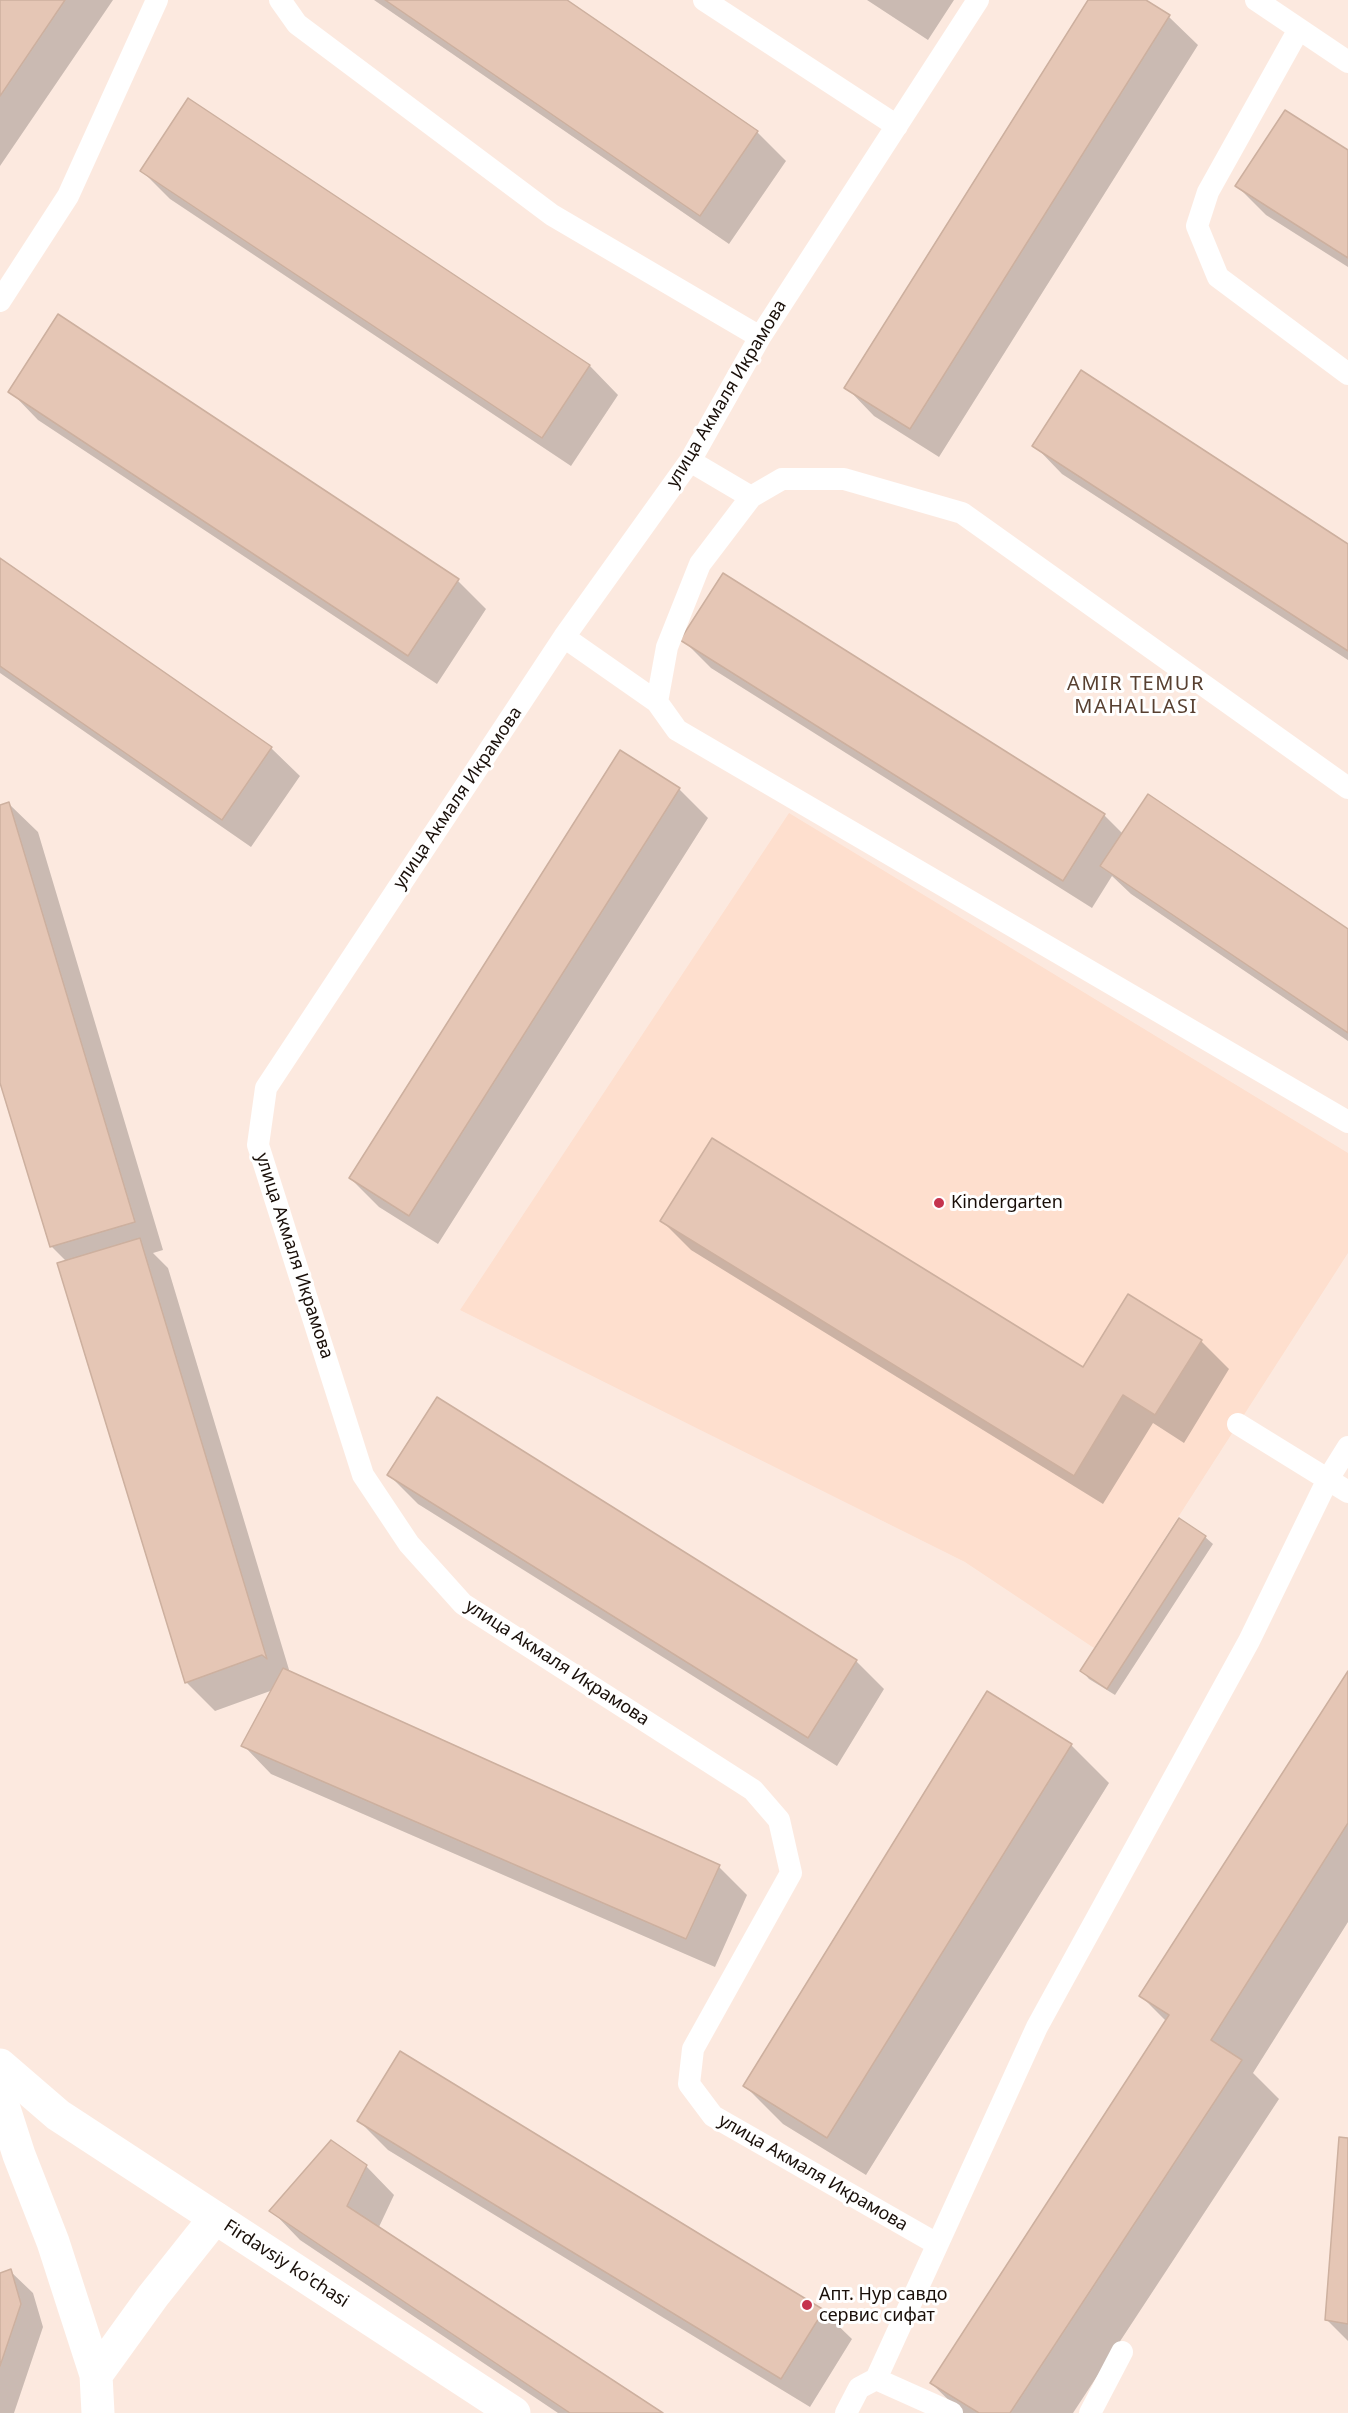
<!DOCTYPE html>
<meta charset="utf-8">
<style>
body{margin:0}
canvas{display:block;background:#fce9df}
</style>
<canvas width="1348" height="2413"></canvas>
<script>
const context = document.querySelector('canvas').getContext('2d');
context.lineJoin = 'round';
function fillPath(path, color) { context.fillStyle = color; context.fill(path, 'evenodd'); }
const toPath = rows => new Path2D(rows.map(r => 'M' + r).join(''));
function trace(path, color, width, dash) { context.strokeStyle = color; context.lineWidth = width; context.lineCap = dash ? 'butt' : 'round'; context.setLineDash(dash || []); context.stroke(path); }
function write(font, color, halo, rows, align = 'center') {
  context.font = font + ' "Noto Sans",sans-serif'; context.lineWidth = 6; context.setLineDash([]); context.textBaseline = 'middle'; context.strokeStyle = halo; context.fillStyle = color; for (const [text, x, y, turn = 0] of rows) {
    context.save(); context.translate(x, y); context.rotate((+turn || 0) * Math.PI / 180); context.textAlign = isNaN(turn) ? turn : align; if (halo) context.strokeText(text, 0, 0); context.fillText(text, 0, 0); context.restore();
  }
}
fillPath(toPath([
 [789,813,1348,1153,1348,1253,1094,1648,965,1562,460,1310]
]), '#fedfce');
fillPath(toPath([
 [0,0,113,0,0,166],
 [374,0,564,0,757,132,786,161,729,244],
 [867,0,954,0,928,40],
 [1090,0,1143,0,1169,17,1198,45,939,457,874,416,846,387],
 [189,100,590,366,618,395,571,466,170,199,142,171],
 [1348,152,1348,267,1266,215,1237,186],
 [10,391,458,581,486,609,437,684,38,420],
 [1034,445,1348,545,1348,660,1062,474],
 [0,560,271,748,300,776,251,847,0,673],
 [682,639,1104,815,1123,834,1348,931,1348,1041,1131,894,1112,876,1092,908,711,668],
 [679,789,708,818,438,1244,379,1207,350,1178],
 [9,804,38,832,163,1250,153,1253,168,1268,290,1673,719,1867,747,1895,715,1967,271,1774,243,1745,273,1690,215,1711,186,1682,67,1262,51,1246,0,1077,0,806],
 [662,1221,1084,1369,1201,1341,1229,1369,1184,1443,1153,1423,1103,1504,691,1250],
 [389,1475,856,1661,884,1689,837,1766,418,1504],
 [1205,1537,1213,1544,1115,1695,1089,1679,1082,1671],
 [1348,1674,1348,1922,1253,2073,1279,2099,1073,2413,962,2413,931,2383,1167,2022,1141,1996],
 [1071,1745,1109,1783,866,2175,783,2124,745,2086],
 [359,2121,823,2311,852,2339,810,2407,388,2150],
 [1348,2139,1348,2341,1327,2320],
 [366,2166,394,2195,378,2229,660,2413,558,2413,300,2240,272,2211],
 [10,2271,33,2293,43,2327,14,2413,0,2413,0,2274]
]), '#0003');
const building = toPath([
 [0,0,65,0,0,96,0,0],
 [385,0,567,0,758,131,700,216,385,0],
 [1088,0,1146,0,1170,15,910,429,844,388,1088,0],
 [188,98,590,365,542,438,140,171,188,98],
 [1285,110,1348,150,1348,258,1235,186,1285,110],
 [58,314,459,579,408,656,8,392,58,314],
 [1081,370,1348,544,1348,651,1032,446,1081,370],
 [0,558,272,747,222,820,0,666,0,558],
 [723,573,1105,814,1063,881,680,640,723,573],
 [620,750,680,788,409,1216,349,1178,620,750],
 [1148,794,1348,929,1348,1033,1100,866,1148,794],
 [9,802,135,1222,50,1247,0,1083,0,805,9,802],
 [712,1138,1083,1367,1128,1294,1202,1340,1155,1415,1123,1395,1074,1476,660,1221,712,1138],
 [140,1238,267,1659,262,1655,185,1683,57,1263,140,1238],
 [437,1397,857,1660,808,1738,387,1475,437,1397],
 [1179,1518,1206,1536,1107,1689,1080,1671,1179,1518],
 [283,1668,720,1865,686,1939,241,1746,283,1668],
 [1348,1671,1348,1823,1211,2040,1242,2060,1010,2413,979,2413,930,2383,1169,2015,1139,1996,1348,1671],
 [987,1691,1072,1744,827,2138,743,2086,987,1691],
 [400,2051,824,2310,781,2379,357,2121,400,2051],
 [1339,2137,1348,2138,1348,2324,1325,2320,1339,2137],
 [331,2140,367,2165,347,2206,663,2413,570,2413,269,2211,331,2140],
 [11,2269,21,2304,0,2366,0,2273,11,2269]
]);
fillPath(building, '#e5c6b5');
trace(building, '#cdb09f', 1.5);
trace(toPath([
 [280,0,297,24,552,215,760,337],
 [704,0,897,126],
 [1256,0,1348,62],
 [1299,29,1208,192,1197,226,1218,277,1348,374],
 [0,301,68,196,157,0],
 [690,461,751,497,782,479,844,479,962,513,1348,788],
 [564,637,657,702,677,730,1348,1122],
 [657,702,667,647,700,564,751,497],
 [1238,1424,1348,1492],
 [937,2244,713,2116,689,2084,693,2049,791,1873,779,1820,753,1790,463,1604,409,1544,363,1475,258,1145,266,1088,564,637,690,461,760,337,978,0],
 [876,2379,1037,2027,1249,1641,1328,1479,1348,1447],
 [846,2413,859,2388,876,2379,952,2413],
 [1090,2413,1122,2352]
]), '#fff', 22);
trace(toPath([
 [0,2096,19,2155,53,2242,96,2375,98,2413],
 [96,2375,153,2296,215,2218]
]), '#fff', 33);
trace(toPath([
 [0,2065,58,2115,514,2413]
]), '#fff', 33);
for (const [x, y, r, color] of [
 [939,1203,6,"#c5344e"],
 [807,2305,6,"#c5344e"]
]) { const dot = new Path2D(); dot.arc(x, y, r, 0, 2 * Math.PI); context.fillStyle = color; context.fill(dot); trace(dot, '#fff', 2); }
write('18px', '#190f09', '#fff', [
 ["улица Акмаля Икрамова",727,394,-59],
 ["улица Акмаля Икрамова",458,798,-56],
 ["улица Акмаля Икрамова",294,1256,72],
 ["улица Акмаля Икрамова",557,1663,33],
 ["улица Акмаля Икрамова",813,2173,30],
 ["Firdavsiy ko'chasi",286,2264,33]
]);
write('18px', '#190f09', '#fff', [
 ["Kindergarten",951,1203],
 ["Апт. Нур савдо",819,2295],
 ["сервис сифат",819,2316]
], 'left');
context.letterSpacing = '1.5px';
write('20px', '#584031', '#fff', [
 ["AMIR TEMUR",1136,684],
 ["MAHALLASI",1136,707]
]);
context.letterSpacing = '0px';
</script>
